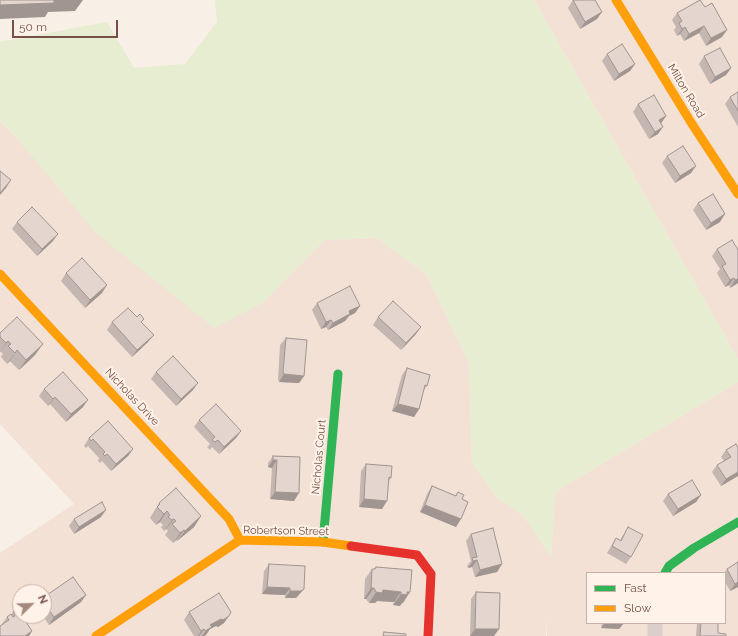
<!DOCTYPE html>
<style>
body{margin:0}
#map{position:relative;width:738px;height:636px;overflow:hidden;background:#f8efe7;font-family:Raleway,sans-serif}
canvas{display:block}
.legend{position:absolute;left:586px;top:572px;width:140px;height:52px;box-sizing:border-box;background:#fff2e8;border:1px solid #c8b1a7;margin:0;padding:5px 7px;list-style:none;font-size:12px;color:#765046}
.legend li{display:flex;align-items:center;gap:8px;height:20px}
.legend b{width:20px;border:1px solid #c8b1a7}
.north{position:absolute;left:12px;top:584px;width:40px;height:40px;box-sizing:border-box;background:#fff2e8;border:1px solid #c8b1a7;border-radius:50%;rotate:67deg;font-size:11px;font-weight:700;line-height:16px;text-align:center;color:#765046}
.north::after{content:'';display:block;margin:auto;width:14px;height:18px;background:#a4887e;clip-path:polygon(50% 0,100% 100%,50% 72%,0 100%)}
.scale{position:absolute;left:12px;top:20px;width:106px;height:18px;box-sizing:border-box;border:2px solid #765046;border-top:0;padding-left:5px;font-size:12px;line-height:14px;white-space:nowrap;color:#765046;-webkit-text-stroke:3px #fff2e8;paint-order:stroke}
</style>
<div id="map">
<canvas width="738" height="636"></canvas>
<ul class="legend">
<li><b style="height:5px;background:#30b455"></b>Fast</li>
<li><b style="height:5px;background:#ff9f0a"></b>Slow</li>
</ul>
<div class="north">N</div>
<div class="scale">50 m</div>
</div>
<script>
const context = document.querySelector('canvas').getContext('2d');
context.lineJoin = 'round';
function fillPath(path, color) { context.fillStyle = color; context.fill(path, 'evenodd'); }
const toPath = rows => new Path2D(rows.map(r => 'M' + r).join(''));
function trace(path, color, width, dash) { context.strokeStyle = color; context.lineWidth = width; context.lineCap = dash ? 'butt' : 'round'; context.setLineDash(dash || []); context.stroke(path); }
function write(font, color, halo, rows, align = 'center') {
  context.font = font + ' Raleway,sans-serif'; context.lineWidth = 4; context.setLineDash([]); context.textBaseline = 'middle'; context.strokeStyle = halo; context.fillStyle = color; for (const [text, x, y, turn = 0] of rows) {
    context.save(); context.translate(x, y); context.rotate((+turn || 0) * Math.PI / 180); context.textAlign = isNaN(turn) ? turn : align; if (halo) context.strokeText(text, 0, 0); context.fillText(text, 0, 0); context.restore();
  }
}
fillPath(toPath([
 [534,0,738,0,738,359],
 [0,121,16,137,263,303,324,240,377,238,426,274,469,363,472,463,498,499,523,515,551,557,555,492,738,382,738,636,547,636,547,616,546,636,0,636,0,553,74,504,0,424],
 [587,573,725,573,725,623,587,623],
 [20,592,44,592,44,616,20,616]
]), '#f3e1d5');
fillPath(toPath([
 [215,0,534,0,738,359,738,382,555,492,551,558,523,515,498,499,472,463,469,363,426,274,377,238,324,240,263,303,214,328,96,233,16,137,0,121,0,42,107,22,134,68,185,64,217,22]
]), '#e6edd0');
trace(toPath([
 [655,636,655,623]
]), '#dacfcb', 15);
trace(toPath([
 [323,542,338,374],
 [665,573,669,566,694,548,738,522]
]), '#30b455', 9);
trace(toPath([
 [616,0,692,124,738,194],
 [0,274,229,519,240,540],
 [96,636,240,540,323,542,351,546]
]), '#ff9f0a', 9);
trace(toPath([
 [351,546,417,555,431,574,428,636]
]), '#e5322d', 9);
fillPath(toPath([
 [573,0,597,19,580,29,568,8],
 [700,0,722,37,706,46,699,33,684,41,680,34,677,36,674,30,676,27,672,20,677,13],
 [607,54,635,64,630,71,614,81,602,61],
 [704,56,731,68,726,75,710,84,699,64],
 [738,92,738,127,725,104,730,97],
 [638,104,666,116,661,124,658,134,649,139,633,112],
 [667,156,691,173,675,183,662,163],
 [698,203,720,222,706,230,693,210],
 [17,222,53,241,37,256,12,229],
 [717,249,738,283,730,288,729,285,725,287,717,273,720,269,712,256],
 [66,273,102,293,85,308,61,281],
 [317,303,360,306,355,313,349,316,345,321,328,330,326,327,321,329,312,310],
 [378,317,416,334,401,350,373,325],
 [112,322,142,322,148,342,132,357,107,330],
 [0,333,35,355,19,370,10,361,7,364,1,357,3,354,1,352,0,352],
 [286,338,304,376,299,383,279,382,278,379,280,345],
 [407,368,427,386,423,391,419,409,414,417,392,411,402,375],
 [156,372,193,390,176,406,151,379],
 [44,389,83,407,66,422,50,404,48,406,39,396],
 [199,420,241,431,236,438,219,454,212,447,210,450,207,447,210,444,194,427],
 [89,438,133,449,128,456,111,471,102,461,100,463,98,461,99,458,88,446,86,448,84,446],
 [736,444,738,476,721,486,712,472,717,465,724,461,721,457,726,450],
 [273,456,300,457,294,501,270,499,272,468,268,467,268,463],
 [366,464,391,478,389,481,382,509,359,507,361,471],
 [432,486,455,496,458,492,462,499,456,527,420,512,427,494],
 [668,494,701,495,696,502,673,516,663,501],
 [159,503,201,516,194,527,177,541,176,540,173,543,165,535,168,531,166,529,164,531,161,527,163,525,160,522,156,525,150,518],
 [101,517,74,534,69,526,74,519],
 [628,527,631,557,626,564,607,553,616,538,620,540],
 [471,534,502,564,497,572,475,577,472,567,468,568,467,566,471,561,466,541],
 [738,562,738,587,730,591,725,582,725,573,724,573,727,569],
 [269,564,304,589,296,598,285,598,285,595,262,594,264,571],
 [376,567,412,570,403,603,402,603,400,606,393,605,394,602,377,601,375,603,369,603,366,599,364,599,365,579,372,569,374,569],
 [476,592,499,629,470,636,471,599],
 [86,595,81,602,49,625,43,616,44,616,44,597],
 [13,612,32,631,29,636,0,636,2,624,7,617,11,615],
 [189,612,224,623,218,627,216,626,210,629,206,635,204,636,194,636,184,620],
 [602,623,624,623,619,629,601,628],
 [697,623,718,623,718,633,726,636,696,636]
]), '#c4b7b1');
fillPath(toPath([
 [53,0,83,0,75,11,48,12,45,17,0,19,0,5],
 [602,12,597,19,580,29,585,22],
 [704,26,699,33,684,41,689,34],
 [685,27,680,34,677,36,682,29],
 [727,30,722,37,706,46,711,38],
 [635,64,630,71,614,81,619,74],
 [731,68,726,75,710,84,715,77],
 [666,116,661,123,654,128,659,120],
 [663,127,658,134,649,139,655,132],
 [696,166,691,173,675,183,680,176],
 [11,180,6,188,0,195,0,193],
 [725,214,720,222,706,230,711,223],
 [58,234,53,241,37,256,42,249],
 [734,278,729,285,725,287,730,280],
 [738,279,738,283,730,288,735,280],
 [107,285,102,293,85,308,90,300],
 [360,306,355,313,349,316,345,321,328,330,333,323,349,311],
 [331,320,326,327,321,329,326,322],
 [421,327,416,334,401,350,406,343],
 [154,335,148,342,132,357,137,350],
 [8,341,0,352,6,343],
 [43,344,35,355,19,370,26,360],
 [17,350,10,361,7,364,15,353],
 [284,374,304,376,299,383,279,382],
 [198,383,193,390,176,406,181,399],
 [55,397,50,404,48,406,53,399],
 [88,400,83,407,66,422,71,414],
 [398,404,419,409,414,417,392,411],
 [241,431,236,438,219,454,224,447],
 [133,449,128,456,111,471,116,464],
 [273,460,277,460,272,468,268,467],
 [738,472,738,476,721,486,726,479],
 [275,492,299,493,294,501,270,499],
 [701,495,696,502,673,516,678,509],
 [364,499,387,501,382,509,359,507],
 [425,505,461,519,456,527,420,512],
 [106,510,101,517,74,534,79,527],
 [167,511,160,522,156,525,164,514],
 [201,516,194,527,177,541,185,531],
 [174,519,166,529,164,531,172,520],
 [184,530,176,540,173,543,180,533],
 [477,560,472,567,468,568,473,561],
 [502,564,497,572,475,577,480,570],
 [738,582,738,587,730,591,735,584],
 [267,587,290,588,285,595,262,594],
 [371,588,374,588,366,599,364,599],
 [304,589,296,598,285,598,290,591],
 [383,590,401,592,394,602,377,601,375,603,369,603,376,592],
 [407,592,410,592,403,603,402,603,400,606,393,605,401,594],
 [86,595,81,602,49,625,54,617],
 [229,616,224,623,218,627,216,626,210,629,206,635,204,636,202,636,210,625,221,619],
 [605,623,624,623,619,629,601,628],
 [204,629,199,636,198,636,201,631],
 [475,629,499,629,494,636,470,636],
 [32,631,29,636,25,636]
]), '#a09590');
const building = toPath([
 [0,0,54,0,54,3,0,5,0,0],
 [573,0,595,0,602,12,585,22,573,0],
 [700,0,705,7,712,3,727,30,711,38,704,26,689,34,685,27,682,29,679,23,682,21,677,13,700,0],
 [622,44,635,64,619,74,607,54,622,44],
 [720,48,731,68,715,77,704,56,720,48],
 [738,92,738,111,730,97,738,92],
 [654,95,666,116,659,120,663,127,655,132,638,104,654,95],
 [683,146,696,166,680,176,667,156,683,146],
 [0,171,11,180,0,193,0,171],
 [713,194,725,214,711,223,698,203,713,194],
 [32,207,58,234,42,249,17,222,32,207],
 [732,240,738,250,738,279,735,280,734,278,730,280,722,266,726,264,717,249,732,240],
 [82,258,107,285,90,300,66,273,82,258],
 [350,286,360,306,349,311,350,314,333,323,331,320,326,322,317,303,350,286],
 [393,301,421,327,406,343,378,317,393,301],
 [128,308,137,317,140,314,144,319,141,322,154,335,137,350,112,322,128,308],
 [17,317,43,344,26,360,17,350,15,353,8,346,11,344,8,341,6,343,0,337,0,333,17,317],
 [286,338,307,340,304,376,284,374,283,372,286,338],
 [173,356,198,383,181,399,156,372,173,356],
 [407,368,430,375,427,386,425,385,419,409,398,404,407,368],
 [63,372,88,400,71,414,55,397,53,399,44,389,63,372],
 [216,404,241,431,224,447,218,440,215,442,212,440,215,437,199,420,216,404],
 [108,421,133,449,116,464,107,454,105,456,103,454,105,452,93,439,91,441,89,438,108,421],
 [736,444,738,448,738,472,726,479,717,465,731,457,726,450,736,444],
 [273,456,300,457,299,493,275,492,277,460,273,460,273,456],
 [366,464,392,466,391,478,389,477,387,501,364,499,366,464],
 [692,480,701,495,678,509,668,494,692,480],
 [432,486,456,496,458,492,464,495,462,499,468,502,461,519,425,505,432,486],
 [176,488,201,516,185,531,184,530,180,533,172,524,176,521,174,519,172,520,168,517,170,515,167,511,164,514,157,507,160,504,159,503,176,488],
 [102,502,106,510,79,527,74,519,102,502],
 [628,527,643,535,631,557,612,546,616,538,621,541,628,527],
 [493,528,502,564,480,570,477,560,473,561,472,558,477,557,471,534,493,528],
 [738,562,738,582,735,584,727,569,738,562],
 [269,564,305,566,304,589,301,591,290,591,290,588,267,587,269,564],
 [376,567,412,570,410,592,407,592,407,595,401,594,401,592,383,590,382,593,376,592,374,588,371,588,372,569,375,569,376,567],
 [73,577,86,595,54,617,44,603,44,597,73,577],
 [476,592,500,593,499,629,475,629,476,592],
 [219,593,231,612,229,616,223,620,221,619,210,625,212,627,205,631,204,629,201,631,189,612,219,593],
 [16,610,18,614,20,613,20,616,22,616,32,631,25,636,0,636,0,626,9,620,7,617,11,614,13,617,15,616,13,612,16,610],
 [701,623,718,623,718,633,726,634,726,636,700,636,701,623],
 [384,632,406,634,406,636,383,636,384,632]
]);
fillPath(building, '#e4d5ce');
trace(building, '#a09590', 1);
write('11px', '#765046', '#fff2e8', [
 ["Milton Road",686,91,59],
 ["Nicholas Drive",132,397,47],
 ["Nicholas Court",319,457,-85],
 ["Robertson Street",286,531,1]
]);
</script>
